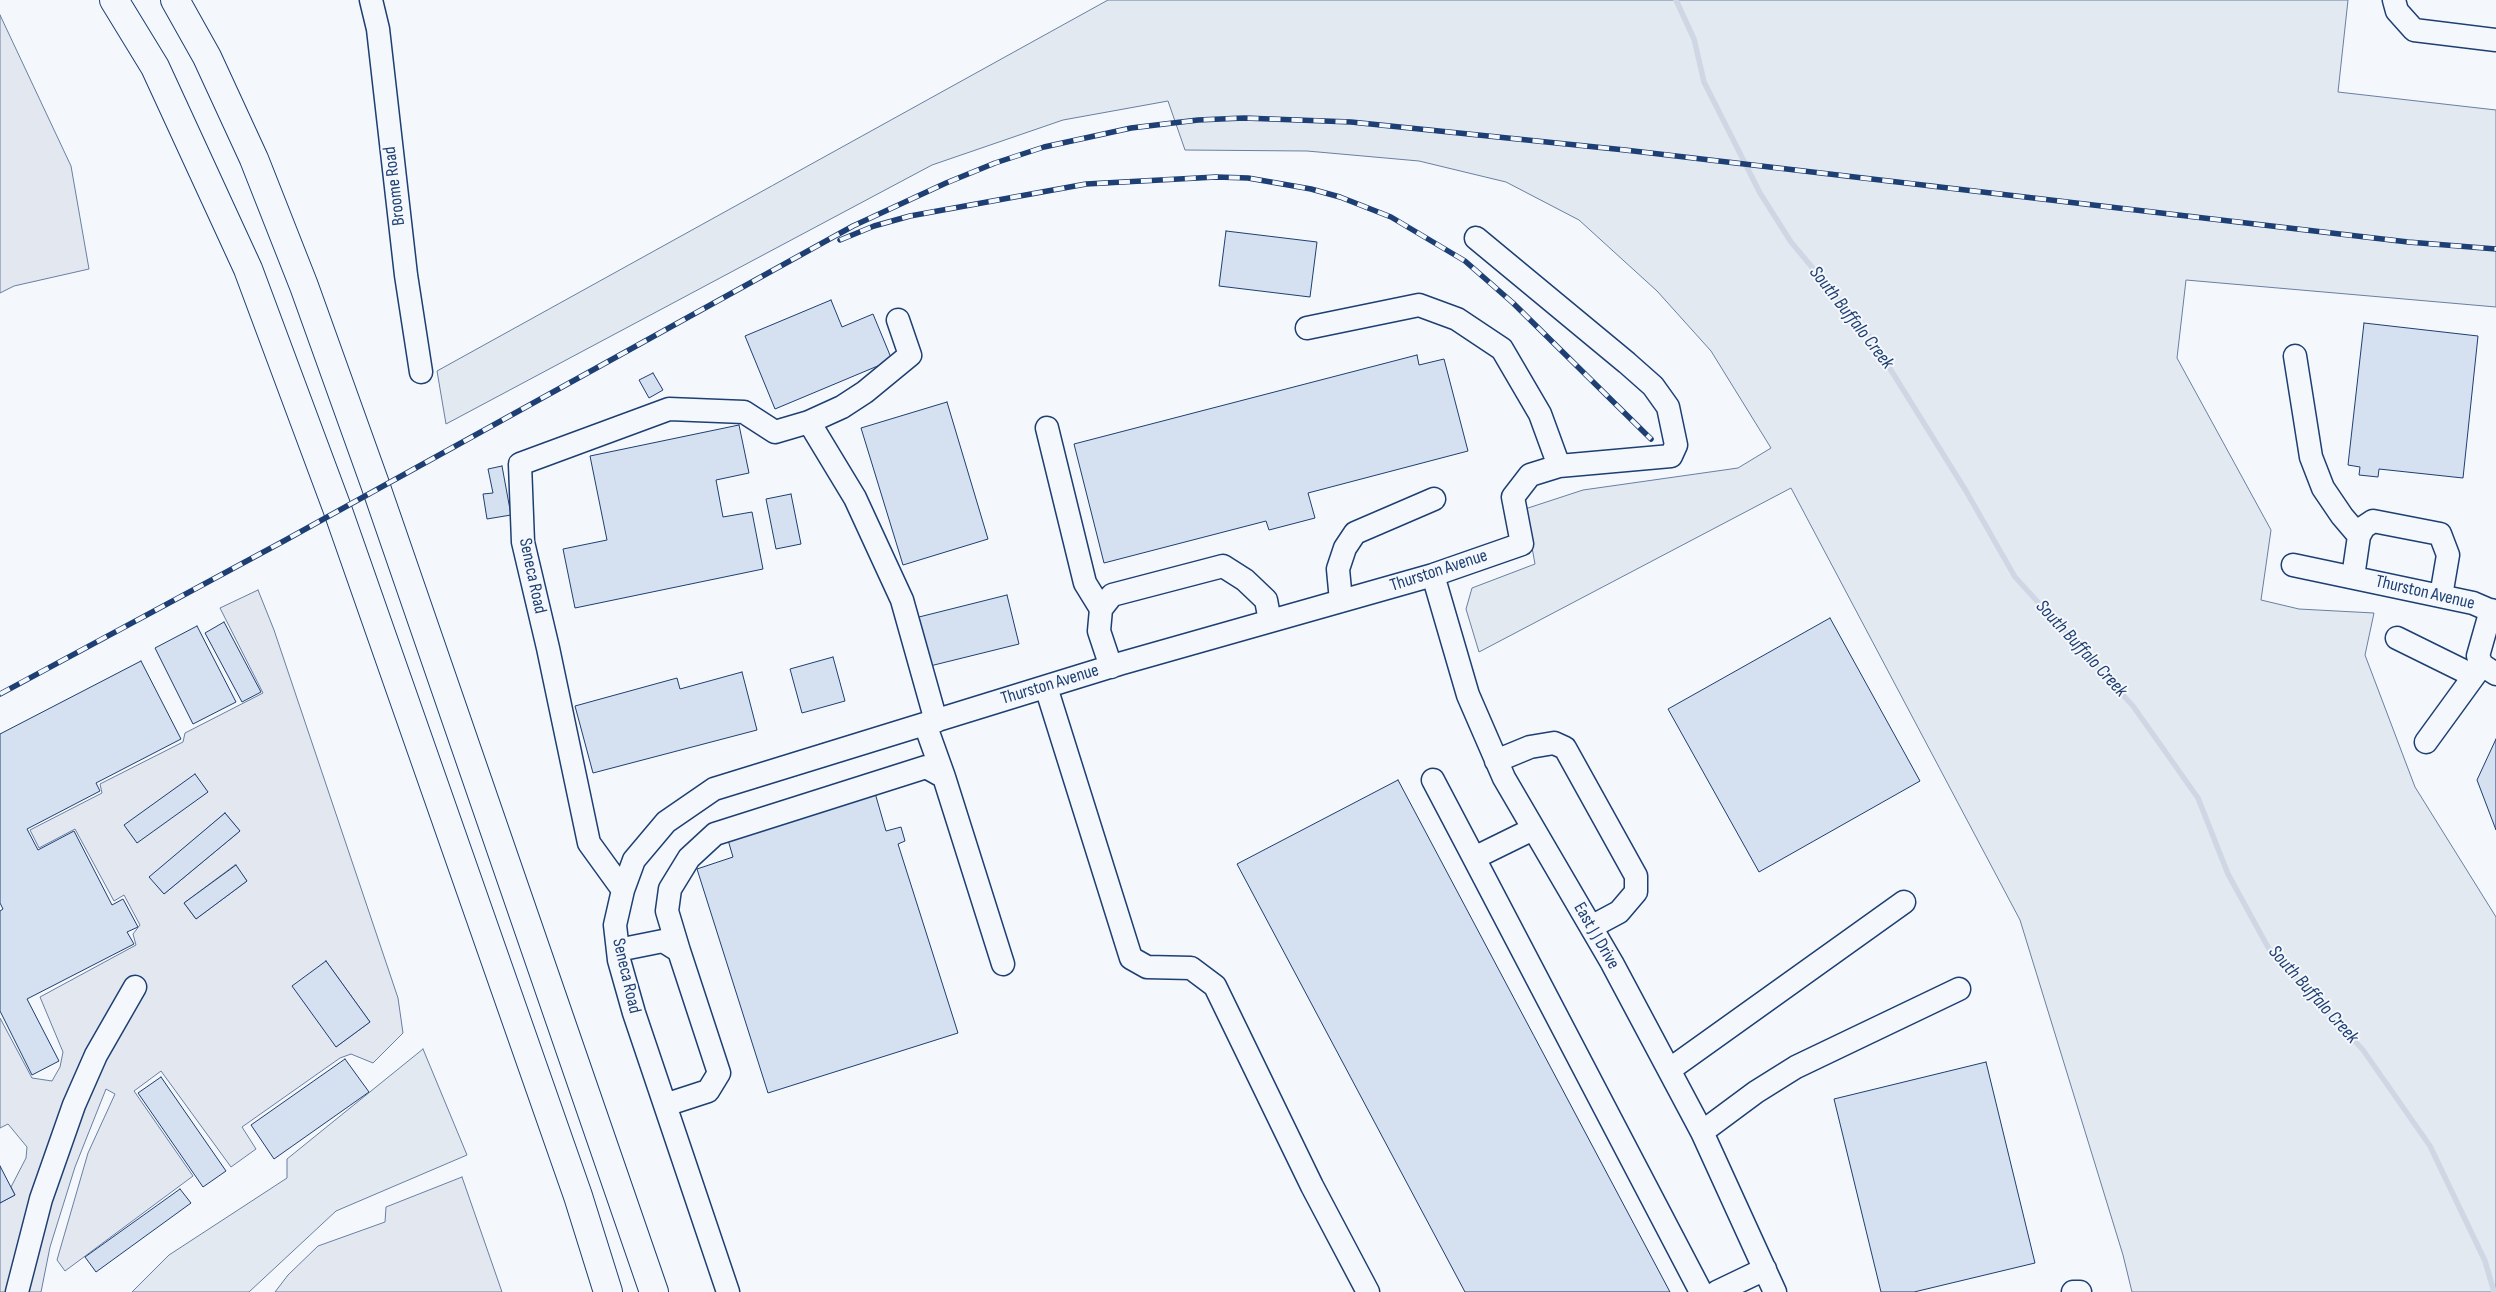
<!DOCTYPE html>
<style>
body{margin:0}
canvas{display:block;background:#f4f7fb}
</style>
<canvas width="2496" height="1292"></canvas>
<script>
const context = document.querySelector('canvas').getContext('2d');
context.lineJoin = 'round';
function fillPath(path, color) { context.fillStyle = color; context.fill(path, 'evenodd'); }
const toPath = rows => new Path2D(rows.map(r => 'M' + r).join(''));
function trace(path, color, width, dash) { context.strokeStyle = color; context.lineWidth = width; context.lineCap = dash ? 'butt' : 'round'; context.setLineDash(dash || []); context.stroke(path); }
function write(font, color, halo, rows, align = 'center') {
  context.font = font + ' "Sofia Sans Condensed",sans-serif'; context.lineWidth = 4; context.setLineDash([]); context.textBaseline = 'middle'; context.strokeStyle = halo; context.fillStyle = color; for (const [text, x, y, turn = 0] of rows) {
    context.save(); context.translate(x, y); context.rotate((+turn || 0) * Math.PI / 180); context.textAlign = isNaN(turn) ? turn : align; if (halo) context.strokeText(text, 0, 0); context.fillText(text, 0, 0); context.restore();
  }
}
const green = toPath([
 [1108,0,2348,0,2338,92,2496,110,2496,307,2186,280,2177,358,2271,530,2261,600,2299,609,2374,613,2365,655,2415,787,2496,917,2496,1292,2132,1292,2123,1255,2020,920,1791,488,1479,652,1466,609,1472,588,1535,564,1525,509,1583,490,1738,468,1771,448,1711,351,1657,291,1579,220,1506,182,1419,161,1307,151,1185,150,1168,101,1063,120,932,165,446,424,437,371,1108,0],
 [423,1049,467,1155,336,1211,249,1292,132,1292,169,1255,287,1178,287,1159,423,1049]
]);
fillPath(green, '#e3e9f0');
trace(green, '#687fa3', 1);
const parking = toPath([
 [0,15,71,166,89,269,14,286,0,293,0,15],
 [258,590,274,630,398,998,403,1033,373,1063,351,1054,340,1058,242,1127,256,1149,231,1167,161,1071,134,1091,193,1176,65,1271,57,1260,88,1153,115,1094,106,1089,75,1167,50,1247,41,1292,0,1292,0,1203,15,1195,11,1187,26,1158,27,1147,8,1124,0,1128,0,1018,32,1078,52,1081,60,1067,63,1052,40,997,136,945,133,934,140,925,124,895,114,901,75,829,39,848,30,830,102,793,100,784,183,742,185,733,263,693,220,608,258,590],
 [225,813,240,831,164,894,150,877,225,813],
 [235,865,247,881,196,919,184,903,235,865],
 [326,961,370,1022,336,1047,326,961],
 [462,1177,502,1292,275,1292,288,1275,318,1246,385,1222,386,1207,462,1177]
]);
fillPath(parking, '#e3e8f0');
trace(parking, '#687fa3', 1);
trace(toPath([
 [1676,0,1694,39,1704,82,1760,193,1791,242,1871,338,1966,491,2015,577,2133,706,2198,798,2228,874,2269,949,2363,1050,2430,1146,2485,1261,2494,1292]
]), '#cfd7e4', 5.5);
const building = toPath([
 [1226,231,1317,242,1310,297,1219,286,1226,231],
 [831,300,842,327,873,314,892,360,775,409,745,336,831,300],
 [2364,323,2478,336,2463,478,2379,469,2378,477,2359,475,2360,467,2348,465,2364,323],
 [1417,355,1419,365,1444,359,1468,451,1308,493,1315,518,1269,530,1266,521,1104,563,1074,444,1417,355],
 [653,373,663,390,649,398,639,380,653,373],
 [947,402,988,539,903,565,861,428,947,402],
 [739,425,749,473,716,480,723,517,752,512,763,569,575,608,563,549,607,540,590,456,739,425],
 [502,466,511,515,487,519,483,494,493,493,488,469,502,466],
 [791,494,801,544,776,549,766,499,791,494],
 [1007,595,1019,644,930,666,919,617,1007,595],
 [1830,618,1920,781,1759,872,1668,709,1830,618],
 [224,622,261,692,242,702,205,633,224,622],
 [197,626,236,702,193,724,155,648,197,626],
 [833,657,845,701,802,713,790,669,833,657],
 [141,661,181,739,96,783,100,791,27,829,38,850,74,831,112,905,123,899,138,927,127,932,134,944,27,999,59,1061,32,1075,0,1011,0,911,3,909,0,903,0,734,141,661],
 [742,672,757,730,593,773,575,706,677,678,680,689,742,672],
 [2496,739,2496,830,2477,780,2496,739],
 [195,774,208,792,137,843,124,825,195,774],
 [1398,780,1670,1292,1465,1292,1237,864,1398,780],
 [875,793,886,831,901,827,905,841,898,844,958,1033,768,1093,697,869,733,857,728,840,875,793],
 [225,813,240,831,164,894,149,877,225,813],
 [236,865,247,881,196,919,184,903,236,865],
 [326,961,370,1022,336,1047,292,986,326,961],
 [345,1059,369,1092,274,1159,251,1125,345,1059],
 [1986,1062,2035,1263,1914,1292,1881,1292,1834,1099,1986,1062],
 [161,1077,226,1171,203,1187,138,1093,161,1077],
 [0,1166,15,1195,0,1203,0,1166],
 [180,1189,191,1203,96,1272,85,1257,180,1189]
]);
fillPath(building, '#d5e0f0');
trace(building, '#1d3f73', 1);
const minor = toPath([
 [371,0,378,29,406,275,421,372],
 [2394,0,2397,11,2414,30,2496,40],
 [1476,238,1627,363,1653,386,1668,407,1676,445,1671,456,1559,466],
 [2295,356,2311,457,2323,488,2342,516,2359,536],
 [809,422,842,407,865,392,910,355,898,320],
 [1047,428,1085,583,1101,609],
 [2293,565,2473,603,2496,613],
 [1433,575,1468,695,1504,778,1612,963,1702,1132,1775,1292],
 [2353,577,2359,536,2364,527,2373,521,2440,534,2448,555,2441,596],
 [1341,601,1338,569,1345,548,1355,533,1434,499],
 [2491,610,2478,656,2482,665,2496,674],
 [2397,638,2474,676],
 [1111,667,1099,631,1101,609,1112,595,1223,566,1245,580,1266,600,1270,621],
 [1046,687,1131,958,1147,967,1191,968,1215,986,1312,1186,1368,1292],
 [925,724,944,777],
 [2426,742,2482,665],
 [1496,761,1530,747,1554,743,1565,748,1636,876,1636,892,1619,912,1591,927],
 [1433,780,1474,858],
 [1533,829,1474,858,1701,1292],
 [623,890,589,843,548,648,523,542,520,464,669,409,744,412,775,432,809,422,855,498,902,600,936,721],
 [618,950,663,941,679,951,719,1073,708,1091,665,1105],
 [679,951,667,911,670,889,689,858,715,834,926,767,944,777,1003,964],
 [1669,1070,1904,902],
 [1702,1132,1756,1092,1796,1067,1959,989],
 [17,1292,41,1199,74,1105,96,1055,135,987],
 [728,1292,634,1013,619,960,615,925,623,890,634,860,666,822,714,789,1119,664,1433,575,1522,544,1513,497,1530,475,1559,466,1540,414,1502,349,1457,319,1419,305,1307,328],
 [1717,1292,1765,1269],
 [2073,1292,2080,1292]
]);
const highway = toPath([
 [114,0,155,67,248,269,337,508,578,1196,608,1292],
 [175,0,207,57,254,159,304,286,375,484,654,1292]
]);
trace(minor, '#1d3f73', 25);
trace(highway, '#1d3f73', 30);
trace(minor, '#f4f7fb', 22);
trace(highway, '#f4f7fb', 28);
const rail = toPath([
 [840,240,874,226,910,216,1086,184,1216,177,1248,178,1311,189,1340,197,1391,217,1465,261,1513,303,1651,439],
 [0,694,282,542,853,226,946,183,995,163,1044,147,1131,128,1198,120,1244,118,1351,122,1625,150,2408,242,2496,249]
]);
trace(rail, '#1d3f73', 5.5);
trace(rail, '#f4f7fb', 4, [11]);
write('18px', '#1d3f73', '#f4f7fb', [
 ["Broome Road",395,186,-97],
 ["Thurston Avenue",1439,571,-18],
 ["Seneca Road",532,576,78],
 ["Thurston Avenue",2425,593,13],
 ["Thurston Avenue",1050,685,-17],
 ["East J J Drive",1596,936,60],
 ["Seneca Road",626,976,77]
]);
write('italic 19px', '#1d3f73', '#f4f7fb', [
 ["South Buffalo Creek",1851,318,52],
 ["South Buffalo Creek",2081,649,47],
 ["South Buffalo Creek",2313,995,48]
]);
</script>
